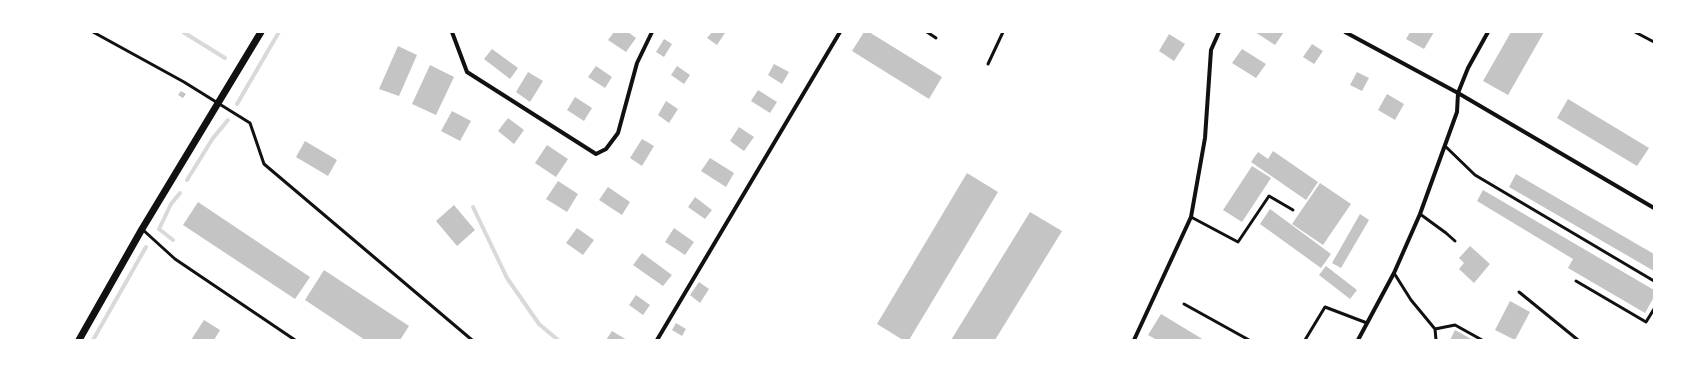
<!DOCTYPE html>
<style>
body{margin:0}
#map{position:relative;width:1686px;height:372px;overflow:hidden;background:#fff;font-family:"Source Sans 3",sans-serif}
canvas{display:block}
.frame{position:absolute;inset:0;border:33px solid #fff;pointer-events:none}
</style>
<div id="map">
<canvas width="1686" height="372"></canvas>
<div class="frame"></div>
</div>
<script>
const context = document.querySelector('canvas').getContext('2d');
context.lineJoin = 'round';
const toPath = rows => new Path2D(rows.map(r => 'M' + r).join(''));
function trace(path, color, width, dash) { context.strokeStyle = color; context.lineWidth = width; context.lineCap = dash ? 'butt' : 'round'; context.setLineDash(dash || []); context.stroke(path); }
function fillPath(path, color) { context.fillStyle = color; context.fill(path, 'evenodd'); }
trace(toPath([
 [183,32,225,58],
 [237,104,279,32],
 [187,180,213,138,228,120],
 [473,207,507,278,539,324,558,340],
 [173,240,159,229,171,204,180,193],
 [93,340,146,247]
]), '#d9d9d9', 4);
fillPath(toPath([
 [614,32,628,32,636,38,626,52,608,40],
 [712,32,725,33,717,45,707,38],
 [864,32,869,32,942,77,929,99,852,51],
 [1255,32,1284,32,1275,45],
 [1410,32,1434,32,1424,49,1406,39],
 [1511,32,1544,32,1508,95,1483,81],
 [1169,34,1185,44,1174,61,1159,51],
 [664,39,672,44,664,57,656,52],
 [1312,44,1323,51,1314,64,1303,57],
 [398,46,417,55,399,96,379,89],
 [492,49,518,68,510,79,484,59],
 [1242,49,1266,64,1256,78,1232,63],
 [774,64,789,72,782,84,768,75],
 [430,65,454,77,436,115,412,104],
 [596,66,612,77,605,88,588,77],
 [677,66,690,75,684,84,671,75],
 [528,72,543,81,530,102,516,92],
 [1357,72,1369,78,1362,91,1350,85],
 [758,90,777,102,770,113,751,101],
 [181,91,186,94,183,98,178,95],
 [1387,94,1404,104,1395,120,1378,110],
 [575,97,592,108,584,121,567,110],
 [1568,99,1649,148,1637,166,1557,118],
 [666,101,678,109,669,123,658,115],
 [452,111,471,121,460,141,441,131],
 [508,118,524,130,514,144,498,131],
 [739,127,754,137,744,151,730,141],
 [642,139,654,146,642,166,630,158],
 [305,141,337,160,328,176,296,157],
 [547,145,568,159,556,177,535,163],
 [1273,151,1318,182,1306,200,1251,162,1258,152,1268,159],
 [710,158,734,173,726,187,701,171],
 [1252,166,1271,178,1242,222,1223,210],
 [967,173,998,192,909,340,903,340,877,324],
 [1516,174,1654,254,1654,271,1509,187],
 [558,181,578,194,567,212,546,199],
 [1320,183,1351,204,1323,245,1292,224],
 [608,187,630,202,622,215,599,200],
 [1483,190,1654,290,1654,297,1645,313,1568,268,1573,259,1477,201],
 [695,197,712,210,705,219,688,207],
 [198,202,310,277,295,299,183,225],
 [454,205,475,230,457,246,436,221],
 [1270,209,1331,254,1321,268,1260,224],
 [1030,212,1062,231,995,340,951,340],
 [1360,214,1369,220,1341,268,1332,263],
 [577,228,594,240,583,255,566,243],
 [674,228,694,242,685,255,665,242],
 [1470,246,1490,264,1474,283,1459,269,1464,263,1459,258],
 [642,253,672,275,663,286,633,265],
 [1326,266,1357,290,1350,299,1319,275],
 [324,270,409,326,400,340,365,340,305,300],
 [699,282,709,289,700,303,690,295],
 [636,295,650,305,643,315,629,305],
 [1510,301,1530,312,1515,340,1495,330],
 [1161,314,1204,340,1157,340,1148,335],
 [204,320,220,330,214,340,191,340],
 [676,323,686,329,682,336,672,330],
 [1455,330,1473,340,1450,340],
 [612,331,627,340,606,340]
]), '#c4c4c4');
trace(toPath([
 [93,32,184,82,250,123,264,164,472,340],
 [927,32,936,38],
 [1635,32,1654,42],
 [988,64,1003,32],
 [1445,146,1475,175,1654,281],
 [1420,214,1446,233,1455,241],
 [1191,217,1238,242,1269,196,1293,210],
 [142,229,175,259,295,340],
 [1394,273,1411,300,1435,329,1455,325,1482,340],
 [1576,281,1646,322,1654,309],
 [1519,292,1578,340],
 [1184,304,1249,340],
 [1435,329,1436,340],
 [1305,340,1325,307,1367,323]
]), '#111', 3);
trace(toPath([
 [452,32,467,72,596,154,606,149,618,133,637,63,652,32],
 [1345,32,1458,93,1654,208],
 [657,340,840,32],
 [1134,340,1191,217,1205,138,1211,50,1219,32],
 [1358,340,1394,273,1420,214,1457,112,1458,93,1468,68,1488,32]
]), '#111', 4);
trace(toPath([
 [79,340,142,229,261,32]
]), '#111', 7);
</script>
